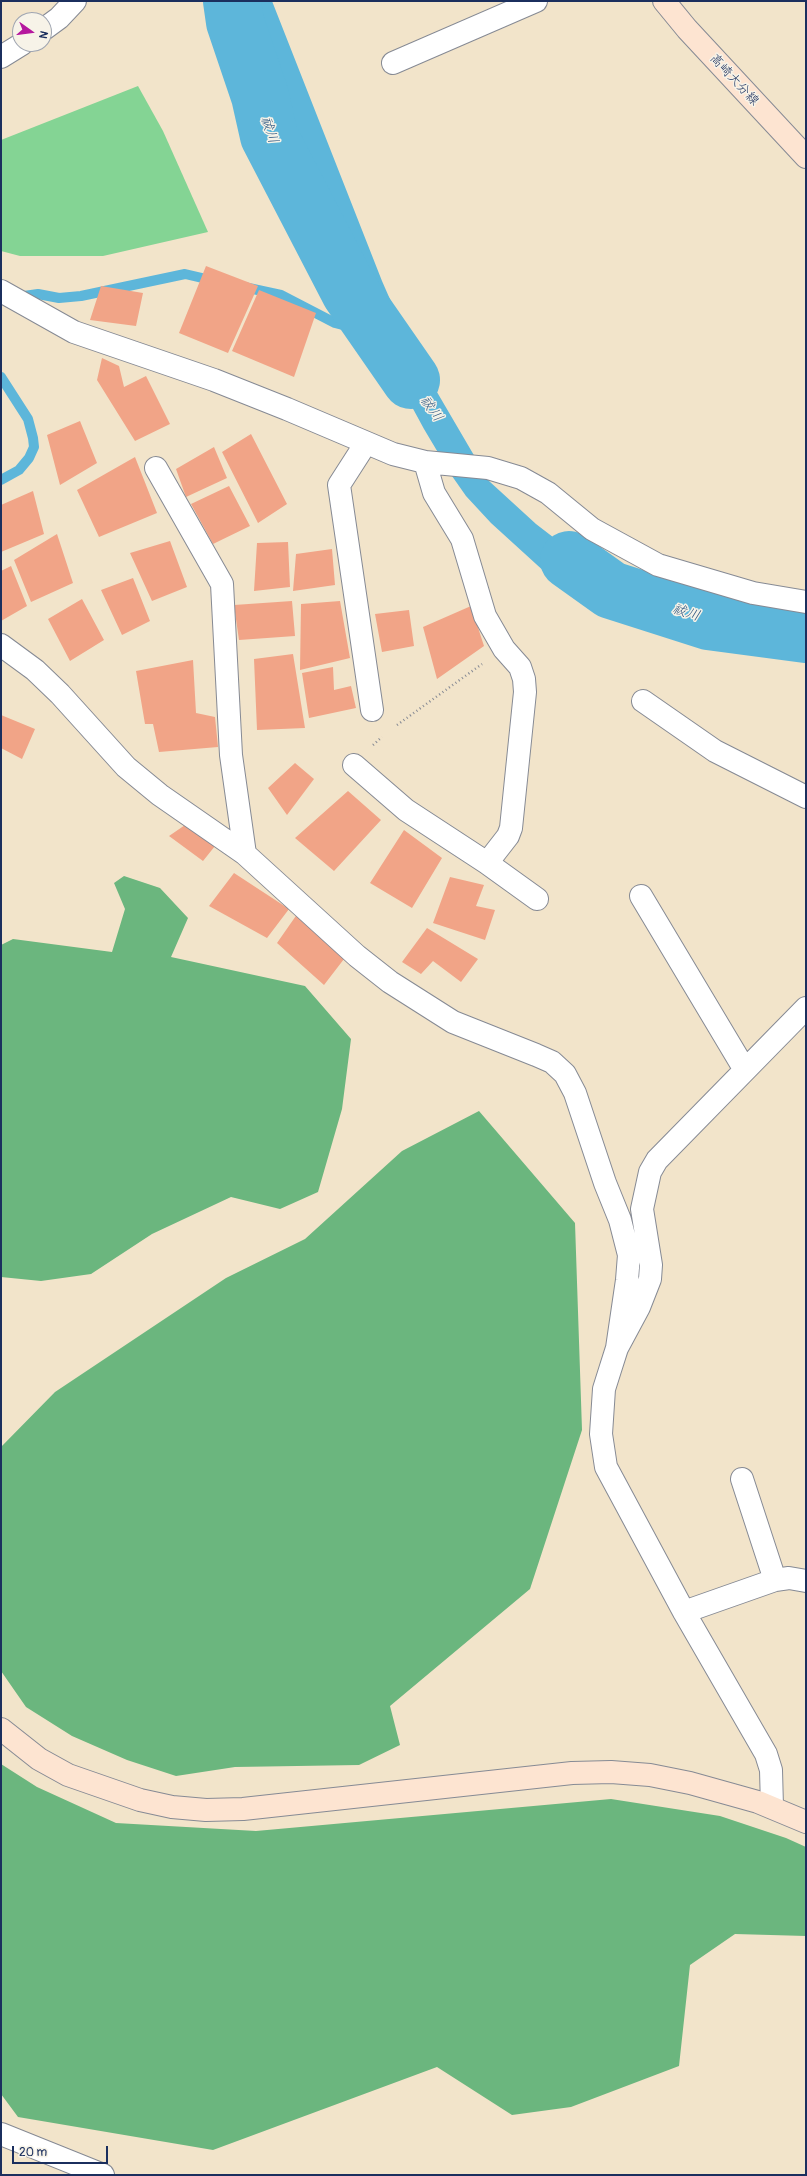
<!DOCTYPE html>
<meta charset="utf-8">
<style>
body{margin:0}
#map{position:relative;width:807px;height:2176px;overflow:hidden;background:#f2e4ca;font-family:Pangolin,sans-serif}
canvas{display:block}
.frame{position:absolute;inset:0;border:2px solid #1b2f5e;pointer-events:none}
.north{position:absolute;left:12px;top:12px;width:40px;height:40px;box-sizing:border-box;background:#f7f3e8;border:1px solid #9fa5b1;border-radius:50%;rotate:104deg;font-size:11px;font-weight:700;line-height:16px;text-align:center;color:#1b2f5e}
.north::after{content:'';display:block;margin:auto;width:14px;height:18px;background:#b5179e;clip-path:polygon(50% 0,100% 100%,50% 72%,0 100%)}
.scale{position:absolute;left:12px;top:2146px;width:96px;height:18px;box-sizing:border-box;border:2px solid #1b2f5e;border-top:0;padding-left:5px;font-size:12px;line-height:14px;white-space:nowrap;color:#1b2f5e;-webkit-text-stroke:3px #f7f3e8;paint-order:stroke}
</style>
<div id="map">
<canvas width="807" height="2176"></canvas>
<div class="frame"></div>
<div class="north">N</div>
<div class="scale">20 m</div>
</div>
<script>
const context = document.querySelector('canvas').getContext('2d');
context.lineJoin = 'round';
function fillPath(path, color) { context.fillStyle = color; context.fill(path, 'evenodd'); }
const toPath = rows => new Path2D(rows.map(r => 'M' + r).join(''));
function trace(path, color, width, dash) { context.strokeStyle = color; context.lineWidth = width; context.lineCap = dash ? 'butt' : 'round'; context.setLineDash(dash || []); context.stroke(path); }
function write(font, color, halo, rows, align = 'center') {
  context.font = font + ' Pangolin,"Klee One",sans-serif'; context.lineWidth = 3; context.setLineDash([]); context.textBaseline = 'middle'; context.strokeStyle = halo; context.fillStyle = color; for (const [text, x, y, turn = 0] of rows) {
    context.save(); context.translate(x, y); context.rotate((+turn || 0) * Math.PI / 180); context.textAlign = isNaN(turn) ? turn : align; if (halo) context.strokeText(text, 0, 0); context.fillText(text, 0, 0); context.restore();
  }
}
fillPath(toPath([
 [138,86,163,131,208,232,103,256,20,256,1,251,1,140]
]), '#84d494');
fillPath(toPath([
 [124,876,160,888,188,918,171,957,305,986,351,1039,342,1109,318,1192,280,1209,231,1197,152,1234,91,1274,41,1281,1,1277,1,945,13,939,112,952,125,909,114,883],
 [479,1111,575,1223,582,1430,530,1589,390,1706,400,1745,359,1765,235,1767,176,1776,127,1760,72,1736,26,1707,1,1671,1,1447,55,1392,226,1278,305,1239,402,1151],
 [1,1764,37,1787,116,1823,256,1831,611,1799,720,1816,786,1838,806,1847,806,1936,735,1934,690,1965,679,2066,571,2107,512,2115,437,2067,213,2150,18,2117,1,2094]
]), '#6bb67e');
fillPath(toPath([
 [241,1,272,1,382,281,403,329,420,363,489,481,536,524,575,554,634,592,649,608,762,624,806,626,806,653,699,645,700,637,619,619,598,611,547,574,491,523,466,496,452,476,424,429,380,348,270,81]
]), '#5db6da');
trace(toPath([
 [244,287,281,295,335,323,354,328,375,328],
 [17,297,38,294,59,298,81,296,185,274,215,281],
 [1,377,28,419,33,438,34,447,29,458,19,470,1,480]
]), '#5db6da', 10);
trace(toPath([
 [232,1,235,22,260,96,269,136,350,292,411,380],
 [569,560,611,590,708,621,806,634]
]), '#5db6da', 58);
fillPath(toPath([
 [206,266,258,286,228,353,179,333],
 [101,286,143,293,136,326,90,320],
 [259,290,316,313,294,377,232,351],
 [102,358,119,366,124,387,146,376,170,424,135,441,97,380],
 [80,421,97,463,60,485,47,435],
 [251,434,287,504,258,523,222,452],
 [214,447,227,478,186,497,176,469],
 [135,457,157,513,99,537,77,490],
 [229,486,250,526,213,544,191,504],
 [33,491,44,534,1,552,1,505],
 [57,534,73,583,31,602,14,560],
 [170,541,187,587,152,601,130,553],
 [288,542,290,587,254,591,257,543],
 [332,549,335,585,293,591,296,554],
 [11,566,27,606,1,621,1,571],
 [133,578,150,621,122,635,101,590],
 [82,599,104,640,70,661,48,619],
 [292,601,295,636,239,640,234,605],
 [340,601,350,658,300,670,301,604],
 [471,606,484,646,437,679,423,627],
 [409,610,414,646,382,652,375,614],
 [293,654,305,728,257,730,254,659],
 [193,660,196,713,215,717,218,747,159,752,153,724,145,724,136,671],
 [333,667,334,690,351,686,356,708,309,718,302,673],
 [1,715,35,729,22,759,1,748],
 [295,763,314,779,287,815,268,788],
 [348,791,381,820,334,871,295,838],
 [188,823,215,846,203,861,169,836],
 [404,830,442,858,412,908,370,883],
 [234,873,289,909,267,938,209,906],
 [450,877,484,885,476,906,495,910,485,940,433,923],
 [300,910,344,959,324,985,277,943],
 [427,928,478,959,461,982,433,961,421,974,402,962]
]), '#f1a487');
const street = toPath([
 [44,29,59,18,75,1],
 [1,57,22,44],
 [393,63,536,1],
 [1,291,74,332,214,380,287,409,393,454,425,462,488,468,521,478,548,493,592,529,658,565,753,593,806,602],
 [366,443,339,485,372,710],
 [425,462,434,493,462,539,485,616,504,649,520,667,524,679,525,692,511,828,508,836,487,863],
 [156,468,222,584,231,755,245,854],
 [1,645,35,670,60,694,126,767,160,795,245,854,357,956,390,982,453,1022,536,1055,552,1062,565,1074,575,1093,605,1183,620,1220,629,1255,627,1280,617,1348],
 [643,701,715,751,806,797],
 [354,765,406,810,487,863,537,899],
 [641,896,745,1070],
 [742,1479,775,1580],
 [684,1612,775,1580,789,1578,806,1581],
 [772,1807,771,1770,766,1754,684,1612,606,1467,601,1434,604,1389,610,1370,617,1348,639,1307,650,1279,651,1265,642,1209,650,1172,657,1160,806,1008],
 [1,2134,103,2175]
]);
const secondary = toPath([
 [664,1,687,29,806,157],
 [1,1729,39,1759,68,1775,140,1800,172,1807,206,1810,243,1809,572,1773,611,1772,650,1775,690,1783,758,1802,806,1822]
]);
trace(street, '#868a94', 24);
trace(secondary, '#868a94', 24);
trace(toPath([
 [397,725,482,664],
 [373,745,382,737]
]), '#868a94', 2.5, [1, 3]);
trace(street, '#fff', 22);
trace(secondary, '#fde4d1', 22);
write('13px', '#1b2f5e', '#f7f3e8', [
 ["高崎大分線",734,80,47]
]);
write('italic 14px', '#2f5883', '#f7f3e8', [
 ["祓川",269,130,72],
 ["祓川",431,409,55],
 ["祓川",686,613,18]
]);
</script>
